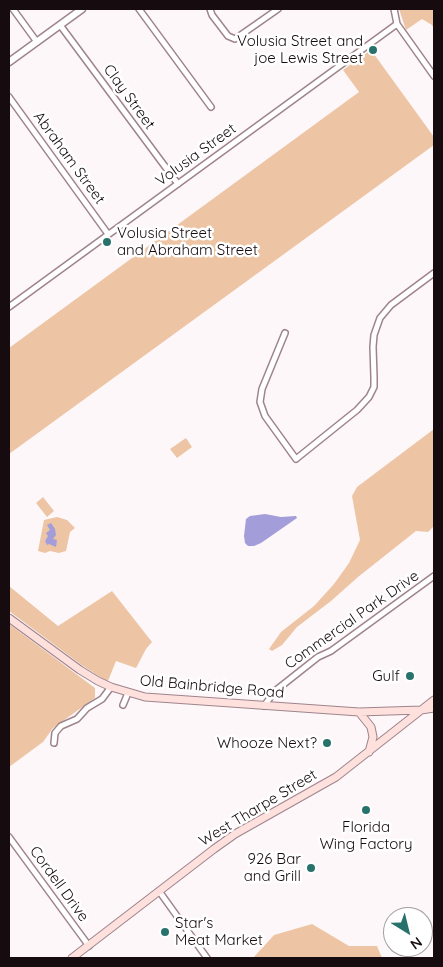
<!DOCTYPE html>
<style>
body{margin:0}
#map{position:relative;width:443px;height:967px;overflow:hidden;background:#fdf7f9;font-family:Quicksand,sans-serif}
canvas{display:block}
.frame{position:absolute;inset:0;border:10px solid #160c10;pointer-events:none}
.north{position:absolute;left:383px;top:907px;width:50px;height:50px;box-sizing:border-box;background:#fff;border:1px solid #a29e9f;border-radius:50%;rotate:144deg;font-size:14px;font-weight:700;line-height:20px;text-align:center;color:#160c10}
.north::after{content:'';display:block;margin:auto;width:18px;height:22px;background:#28726c;clip-path:polygon(50% 0,100% 100%,50% 72%,0 100%)}
</style>
<div id="map">
<canvas width="443" height="967"></canvas>
<div class="frame"></div>
<div class="north">N</div>
</div>
<script>
const context = document.querySelector('canvas').getContext('2d');
context.lineJoin = 'round';
function fillPath(path, color) { context.fillStyle = color; context.fill(path, 'evenodd'); }
const toPath = rows => new Path2D(rows.map(r => 'M' + r).join(''));
function trace(path, color, width, dash) { context.strokeStyle = color; context.lineWidth = width; context.lineCap = dash ? 'butt' : 'round'; context.setLineDash(dash || []); context.stroke(path); }
function write(font, color, halo, rows, align = 'center') {
  context.font = font + ' Quicksand,sans-serif'; context.lineWidth = 5; context.setLineDash([]); context.textBaseline = 'middle'; context.strokeStyle = halo; context.fillStyle = color; for (const [text, x, y, turn = 0] of rows) {
    context.save(); context.translate(x, y); context.rotate((+turn || 0) * Math.PI / 180); context.textAlign = isNaN(turn) ? turn : align; if (halo) context.strokeText(text, 0, 0); context.fillText(text, 0, 0); context.restore();
  }
}
fillPath(toPath([
 [399,9,434,9,434,29,432,25,422,19,406,30],
 [371,50,434,137,434,145,9,454,9,348,359,92,343,70],
 [434,429,434,526,428,532,416,531,358,577,331,601,297,627,282,645,272,651,269,649,281,632,314,606,334,584,349,563,360,540,352,496,357,487],
 [186,438,192,447,177,458,170,449],
 [43,497,54,511,47,517,36,503],
 [57,517,67,520,75,528,70,532,66,551,59,553,50,551,45,553,38,551,44,520],
 [9,586,58,626,112,591,152,642,146,649,136,668,116,661,108,681,105,680,83,666,9,611],
 [9,624,95,688,95,698,53,728,43,742,9,767],
 [312,924,349,946,377,946,382,958,253,958,274,935]
]), '#edc5a4');
fillPath(toPath([
 [265,514,281,517,296,516,297,518,261,543,254,546,248,546,245,543,244,536,246,519,250,516],
 [51,523,55,529,56,535,53,539,57,540,56,547,49,544,47,545,45,541,48,536,46,533,50,530,47,525]
]), '#a39dda');
const minor = toPath([
 [13,9,37,42],
 [139,9,211,107],
 [210,9,212,15,228,36,235,39,278,9],
 [394,9,397,24,402,31,434,76],
 [60,25,178,184],
 [9,97,108,234],
 [9,307,397,24],
 [285,333,262,389,260,402,265,416,296,459,357,410,369,397,374,387,374,377,373,347,374,335,380,318,391,305,434,273],
 [123,705,128,693],
 [264,706,275,691,318,657,331,651,434,576],
 [54,743,55,733,61,726,77,719,87,708,102,699,111,687],
 [9,837,89,946],
 [159,891,207,958]
]);
const tertiary = toPath([
 [9,62,82,9]
]);
const secondary = toPath([
 [9,618,80,670,98,681,111,687,145,697,359,712,421,710,434,708],
 [359,712,371,727,373,737,369,752],
 [72,958,214,849,235,834,336,777,434,700]
]);
trace(minor, '#9e848d', 8);
trace(tertiary, '#9e848d', 9);
trace(secondary, '#9e848d', 9);
trace(minor, '#fff', 5);
trace(tertiary, '#fff', 6);
trace(secondary, '#fee1dd', 7);
for (const [x, y, r, color] of [
 [373,50,5,"#28726c"],
 [107,242,5,"#28726c"],
 [410,676,5,"#28726c"],
 [327,743,5,"#28726c"],
 [366,810,5,"#28726c"],
 [311,868,5,"#28726c"],
 [165,932,5,"#28726c"]
]) { const dot = new Path2D(); dot.arc(x, y, r, 0, 2 * Math.PI); context.fillStyle = color; context.fill(dot); trace(dot, '#fff', 2); }
write('15px', '#160c10', '#fff', [
 ["Volusia Street and",363,41],
 ["joe Lewis Street",363,58],
 ["Volusia Street",117,233,"left"],
 ["and Abraham Street",117,250,"left"],
 ["Gulf",400,676],
 ["Whooze Next?",317,743],
 ["Florida",366,827,"center"],
 ["Wing Factory",366,844,"center"],
 ["926 Bar",301,859],
 ["and Grill",301,876],
 ["Star's",175,923,"left"],
 ["Meat Market",175,940,"left"]
], 'right');
write('15px', '#160c10', '#fff', [
 ["Clay Street",129,97,54],
 ["Volusia Street",196,155,-36],
 ["Abraham Street",69,158,54],
 ["Commercial Park Drive",352,620,-35],
 ["Old Bainbridge Road",212,687,5],
 ["West Tharpe Street",258,808,-31],
 ["Cordell Drive",59,884,54]
]);
</script>
